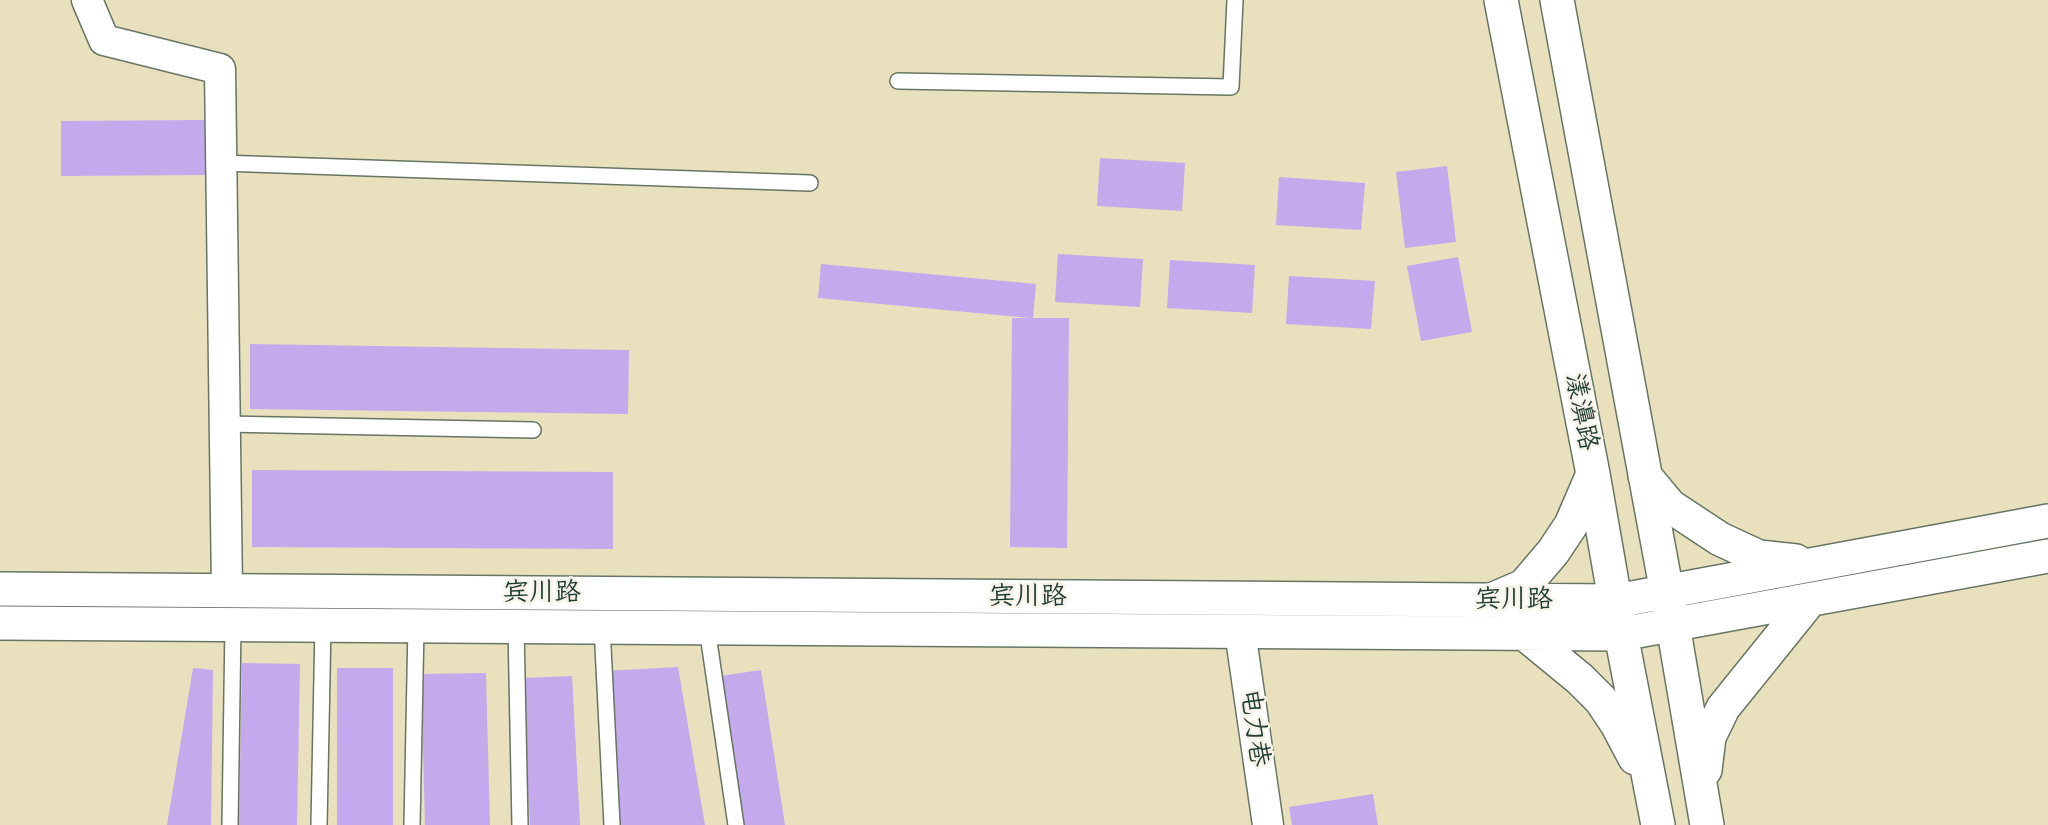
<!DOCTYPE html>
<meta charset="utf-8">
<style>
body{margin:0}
canvas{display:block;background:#e9e0bd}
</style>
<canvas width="2048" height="825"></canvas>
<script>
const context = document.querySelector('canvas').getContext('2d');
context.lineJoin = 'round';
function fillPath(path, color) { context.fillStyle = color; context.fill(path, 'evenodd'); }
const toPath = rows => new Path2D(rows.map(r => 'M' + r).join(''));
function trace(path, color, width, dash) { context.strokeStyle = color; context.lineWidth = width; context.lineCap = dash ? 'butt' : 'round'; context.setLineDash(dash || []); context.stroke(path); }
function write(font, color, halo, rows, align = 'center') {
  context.font = font + ' Caveat,"LXGW WenKai TC",sans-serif'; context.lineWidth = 5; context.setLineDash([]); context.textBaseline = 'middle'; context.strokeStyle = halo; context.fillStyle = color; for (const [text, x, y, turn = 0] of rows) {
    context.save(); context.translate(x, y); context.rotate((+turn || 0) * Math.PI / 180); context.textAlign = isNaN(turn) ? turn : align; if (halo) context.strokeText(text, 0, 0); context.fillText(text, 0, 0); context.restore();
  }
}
fillPath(toPath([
 [205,120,205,175,61,176,61,121],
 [1100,158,1185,163,1182,211,1097,206],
 [1447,166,1456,242,1405,248,1396,172],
 [1279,177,1365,183,1361,230,1276,225],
 [1058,254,1143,259,1140,307,1055,302],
 [1458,257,1472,332,1421,341,1407,266],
 [1170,260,1255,265,1252,313,1167,308],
 [821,264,1036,284,1033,318,1069,318,1067,548,1010,547,1012,318,1030,318,818,298],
 [1289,276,1375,281,1371,329,1286,324],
 [250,344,629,350,628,414,250,409],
 [252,470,613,472,613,549,252,547],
 [242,663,300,664,297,825,239,825],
 [678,667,705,825,615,825,605,671],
 [193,668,213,670,211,825,167,825],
 [337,668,393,668,393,825,337,825],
 [761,670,785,825,742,825,720,676],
 [486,673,490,825,425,825,421,674],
 [572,676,580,825,530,825,521,678],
 [1373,794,1378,825,1292,825,1289,807]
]), '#c4a9ed');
const lane = toPath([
 [898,81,1231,87,1235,0],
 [221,163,810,183],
 [225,424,533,430],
 [516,627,520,825],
 [602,627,612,825],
 [707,628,736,825],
 [230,825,233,625],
 [319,825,323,625],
 [412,825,416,626]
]);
const street = toPath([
 [87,0,104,40,220,69,227,591],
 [1240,631,1268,825]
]);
const secondary = toPath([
 [1501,0,1593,474,1621,634,1658,825],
 [1557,0,1673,625,1707,825],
 [1645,476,1670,506,1720,539,1759,557,1796,561],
 [0,589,1616,601,2048,521],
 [1494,599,1524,586,1553,552,1571,525,1593,474],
 [0,623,1621,634,2048,556],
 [1524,633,1580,679,1601,700,1617,724,1635,758],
 [1705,770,1709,737,1723,708,1810,600]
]);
trace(lane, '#667664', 18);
trace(street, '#667664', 33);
trace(secondary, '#667664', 36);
trace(lane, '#fff', 15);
trace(street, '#fff', 30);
trace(secondary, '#fff', 33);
write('26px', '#1f3d34', '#f7f3e8', [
 ["漾濞路",1581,412,79],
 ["宾川路",542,593],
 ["宾川路",1028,597],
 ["宾川路",1514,600],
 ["电力巷",1254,728,82]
]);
</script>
